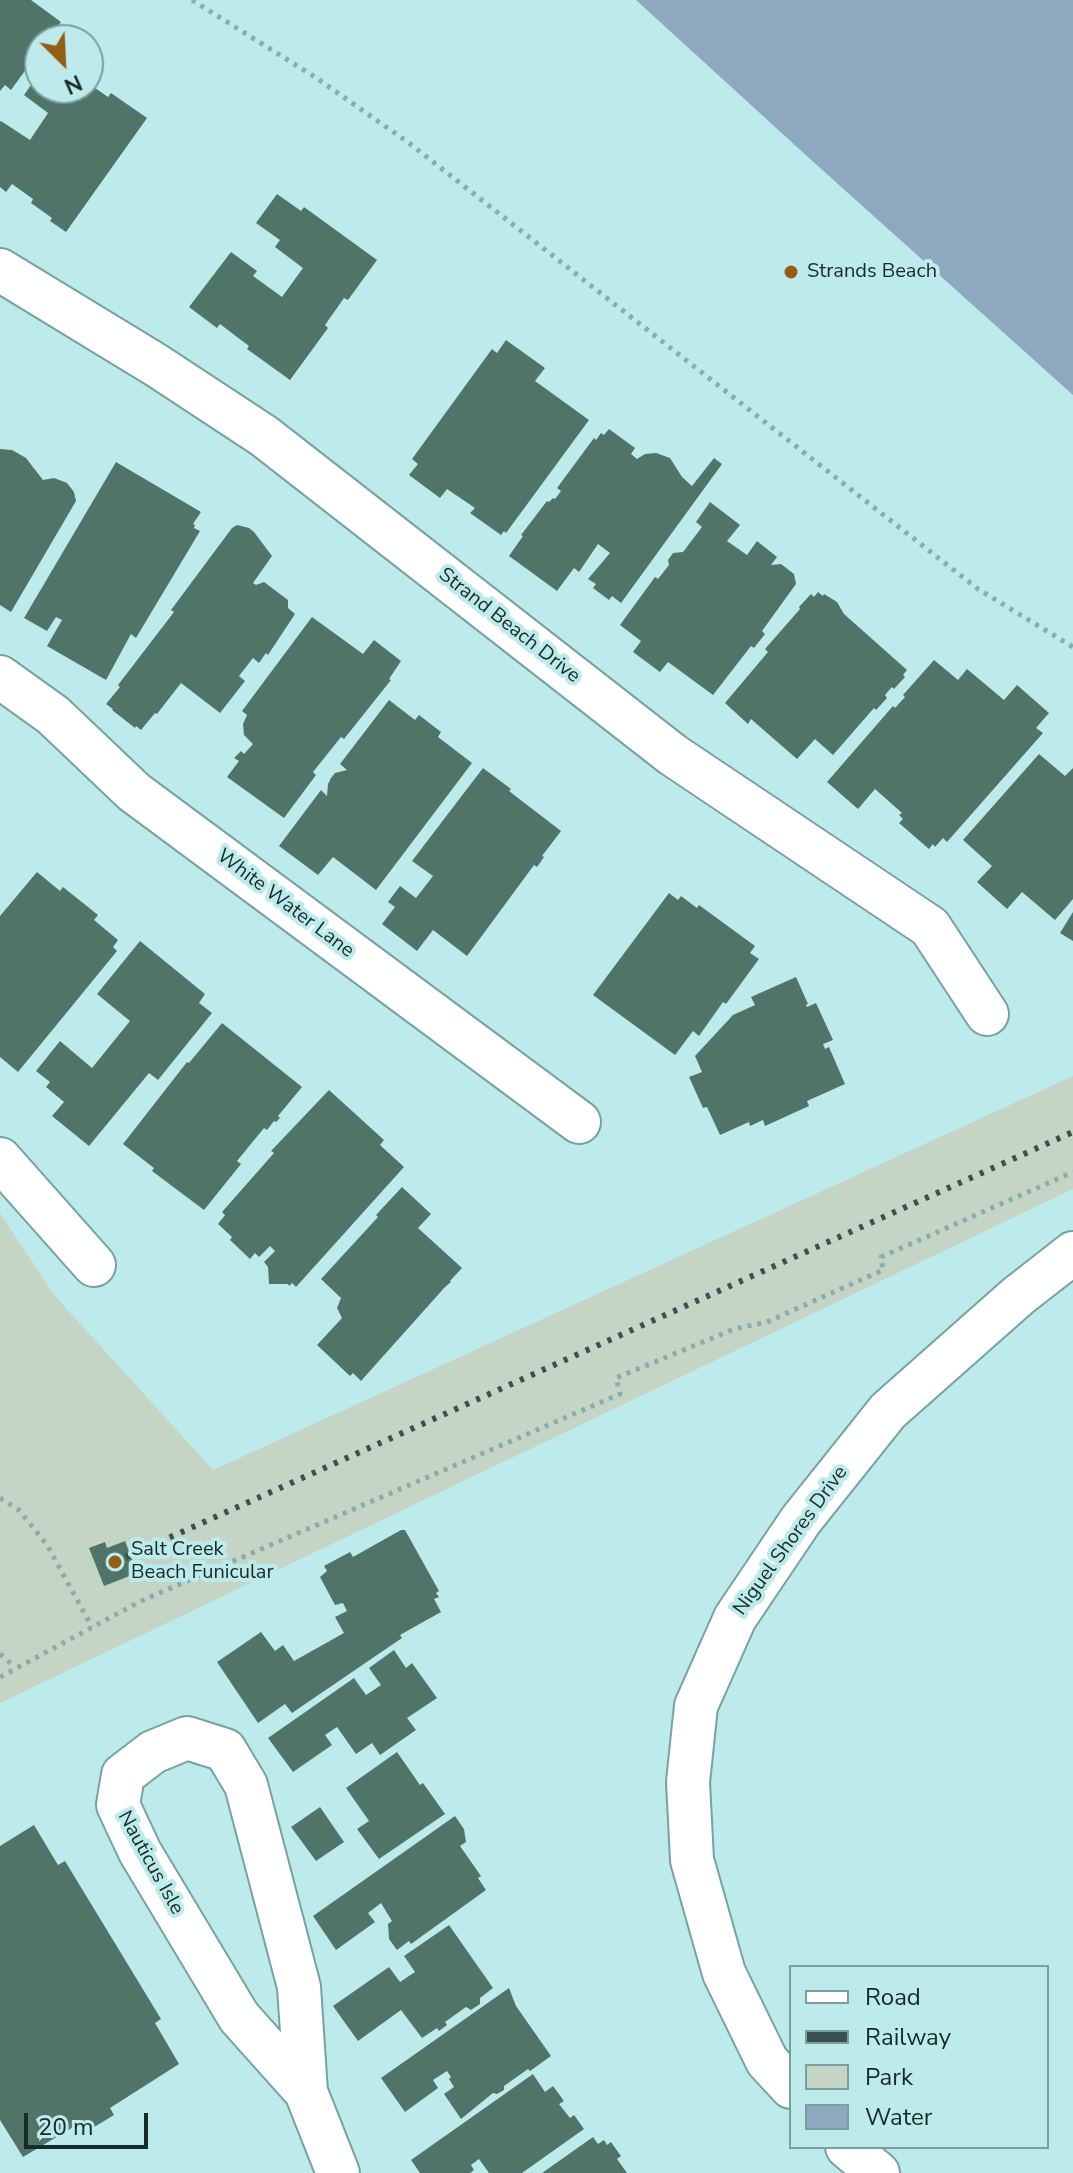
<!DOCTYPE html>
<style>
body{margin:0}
#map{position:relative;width:1073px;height:2173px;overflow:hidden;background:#bdebeb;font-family:"Nunito Sans",sans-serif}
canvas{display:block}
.legend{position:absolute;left:789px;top:1965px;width:260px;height:184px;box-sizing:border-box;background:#bdebeb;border:2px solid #7b9e9e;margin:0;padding:10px 14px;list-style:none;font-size:24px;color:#182a2a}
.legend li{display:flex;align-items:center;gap:16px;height:40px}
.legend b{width:40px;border:2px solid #7b9e9e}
.north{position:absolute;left:24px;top:24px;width:80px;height:80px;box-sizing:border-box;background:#bdebeb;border:2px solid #7b9e9e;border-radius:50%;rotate:156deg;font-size:22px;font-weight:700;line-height:32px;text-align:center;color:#182a2a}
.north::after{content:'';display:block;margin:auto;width:28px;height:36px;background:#935e13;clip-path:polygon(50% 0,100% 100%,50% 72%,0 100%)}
.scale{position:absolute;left:24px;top:2113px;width:124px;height:36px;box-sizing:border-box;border:4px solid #182a2a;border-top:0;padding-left:10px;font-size:24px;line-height:28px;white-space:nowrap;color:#182a2a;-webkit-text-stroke:6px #bdebeb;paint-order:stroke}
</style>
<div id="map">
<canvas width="1073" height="2173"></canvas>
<ul class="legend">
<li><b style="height:10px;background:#fff"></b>Road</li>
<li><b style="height:10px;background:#395151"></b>Railway</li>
<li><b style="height:22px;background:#c5d5c5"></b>Park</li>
<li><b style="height:22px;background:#8ea8c0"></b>Water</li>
</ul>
<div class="north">N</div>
<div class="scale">20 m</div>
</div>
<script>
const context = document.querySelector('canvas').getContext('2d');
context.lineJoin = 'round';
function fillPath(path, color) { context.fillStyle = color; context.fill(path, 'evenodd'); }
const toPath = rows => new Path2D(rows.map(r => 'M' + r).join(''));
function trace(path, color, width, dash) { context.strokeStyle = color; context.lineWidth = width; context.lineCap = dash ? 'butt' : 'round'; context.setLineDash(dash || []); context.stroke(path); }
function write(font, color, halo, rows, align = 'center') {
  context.font = font + ' "Nunito Sans",sans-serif'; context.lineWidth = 8; context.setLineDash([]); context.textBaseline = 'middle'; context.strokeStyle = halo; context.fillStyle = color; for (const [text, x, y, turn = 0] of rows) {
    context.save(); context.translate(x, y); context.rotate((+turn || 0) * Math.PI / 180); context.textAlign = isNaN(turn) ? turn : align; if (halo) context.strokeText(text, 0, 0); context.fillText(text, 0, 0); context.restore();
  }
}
fillPath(toPath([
 [1073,1076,1073,1189,0,1703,0,1213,55,1296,213,1470]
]), '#c5d5c5');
fillPath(toPath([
 [636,0,1073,0,1073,395,809,158]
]), '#8ea8c0');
fillPath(toPath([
 [0,0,31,0,61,22,48,40,40,40,40,50,11,90,5,85,0,91],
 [40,72,40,88,88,88,88,83,108,97,111,93,147,118,66,232,50,221,52,218,31,203,33,199,12,184,6,192,0,187,0,122,1,121,30,140,48,113,24,95],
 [277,194,301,211,304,207,377,260,348,300,344,298,325,325,328,328,290,380,247,349,249,346,220,324,217,328,189,307,231,252,257,271,253,276,282,297,303,268,275,247,280,240,256,223],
 [506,340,545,368,535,381,589,420,506,533,504,531,501,535,470,513,475,508,447,489,440,498,409,475,418,464,412,459,492,349,497,353],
 [609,429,635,448,631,454,637,459,645,454,656,453,670,458,682,477,692,486,714,458,722,464,621,603,612,596,609,600,593,588,596,584,588,579,610,553,598,544,579,572,574,568,557,591,509,556,523,536,521,535,547,501,549,502,553,498,555,499,561,491,557,488,594,438,596,440,601,433,604,435],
 [0,449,12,450,26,458,43,480,54,478,67,483,74,492,76,501,11,612,0,605],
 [116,462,201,512,193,524,195,525,194,528,200,531,136,638,131,634,106,680,47,646,62,620,56,617,47,631,24,618],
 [710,502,740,525,727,541,747,555,757,541,777,557,771,565,781,564,794,574,796,584,762,631,765,634,754,648,751,646,713,695,668,662,660,672,633,652,641,641,620,625,655,577,658,579,669,565,668,560,673,553,683,552,702,527,696,522],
 [237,525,249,528,254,532,272,556,253,583,256,585,264,582,288,600,288,608,295,614,268,655,266,653,259,663,253,658,239,676,245,681,220,713,181,683,157,714,155,713,141,730,136,726,135,728,112,710,113,709,106,704,120,687,118,685,174,612,171,610,232,528],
 [818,592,823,596,824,594,837,602,844,614,907,670,903,675,905,677,894,689,892,687,885,695,887,698,876,710,874,708,833,755,815,739,797,759,751,719,748,724,725,703,768,652,765,649,800,609,799,607,811,594,814,597],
 [312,617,363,654,374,640,401,661,389,679,391,680,344,739,341,737,313,772,316,775,284,818,227,777,239,761,234,758,241,751,244,754,253,744,244,735,243,724,247,715,242,711],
 [934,660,958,680,967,669,1004,700,1017,685,1049,713,1036,728,1043,733,947,842,943,838,935,847,933,844,929,849,899,823,903,819,899,815,902,813,875,789,858,809,827,782,893,706,895,708,905,697,903,695],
 [389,700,415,720,419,715,441,732,438,737,472,763,376,890,333,857,318,875,279,846,321,790,327,796,328,784,331,778,335,773,347,770,340,764],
 [1039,754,1065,776,1073,768,1073,899,1055,920,1022,892,1007,909,977,882,992,866,963,840],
 [483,768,511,789,509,791,561,831,542,856,544,857,537,867,534,865,467,956,433,930,417,951,382,924,395,907,388,902,400,886,416,898,433,876,412,861],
 [37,872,60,891,63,887,98,915,94,920,118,940,113,947,117,951,18,1072,0,1057,0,916],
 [669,893,678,900,681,896,697,908,699,905,755,946,750,953,759,959,726,1004,723,1002,699,1036,693,1031,675,1055,593,995],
 [1073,912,1073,941,1060,933],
 [140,941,205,994,199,1003,212,1013,158,1080,149,1073,89,1146,52,1116,64,1102,46,1087,50,1082,36,1071,60,1041,92,1068,130,1021,97,994],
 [796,977,808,1004,806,1005,807,1007,816,1003,833,1040,823,1044,825,1049,829,1047,845,1084,807,1101,809,1106,765,1126,763,1120,750,1126,749,1122,720,1135,707,1107,703,1108,689,1077,702,1072,695,1056,733,1015,755,1005,751,997],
 [222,1023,302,1087,278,1116,280,1118,276,1122,274,1121,267,1130,264,1128,237,1161,241,1164,204,1210,152,1171,154,1168,123,1144,187,1062,189,1063],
 [329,1090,384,1140,380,1145,404,1167,296,1287,292,1283,289,1286,288,1284,269,1284,268,1267,264,1262,275,1251,270,1246,259,1257,255,1253,250,1259,230,1240,232,1237,218,1224,225,1215,222,1212,274,1153,271,1151],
 [402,1187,431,1214,418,1228,462,1268,450,1281,451,1282,445,1287,361,1381,353,1373,350,1376,317,1345,342,1318,337,1308,341,1298,321,1279,378,1217,376,1215],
 [401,1530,405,1530,439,1591,436,1593,439,1597,434,1599,441,1612,400,1635,402,1638,292,1713,285,1704,258,1723,217,1662,261,1632,275,1651,283,1645,294,1661,344,1633,335,1617,347,1611,343,1603,335,1605,320,1577,327,1571,324,1566,350,1552,353,1557],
 [125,1541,137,1573,104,1586,89,1548,105,1542,107,1548],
 [394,1650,406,1668,412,1663,437,1698,407,1718,416,1730,380,1755,372,1743,356,1754,337,1727,325,1735,332,1745,293,1772,268,1738,354,1678,366,1695,381,1685,369,1668],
 [397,1752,420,1785,423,1783,445,1814,379,1859,357,1829,369,1821,346,1788],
 [320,1807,344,1842,316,1861,291,1827],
 [455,1816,464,1829,466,1842,460,1846,481,1876,478,1878,486,1890,411,1944,409,1941,397,1950,389,1939,388,1924,392,1921,381,1903,368,1913,375,1922,336,1950,313,1916],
 [34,1825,58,1865,65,1861,161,2019,155,2023,179,2064,110,2108,114,2115,81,2135,75,2126,23,2157,0,2120,0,1846],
 [449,1925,493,1988,480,1998,480,2004,471,2010,466,2007,445,2022,447,2025,439,2031,437,2028,422,2038,401,2010,358,2041,333,2006,389,1967,400,1982,415,1972,404,1956],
 [509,1988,516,2006,551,2056,530,2071,528,2069,504,2086,504,2090,497,2094,493,2093,461,2119,444,2094,454,2087,449,2079,451,2077,447,2071,433,2080,438,2088,405,2112,381,2078],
 [533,2074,545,2092,553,2086,564,2101,559,2104,570,2118,574,2115,584,2129,522,2173,489,2173,479,2159,471,2165,474,2170,470,2173,420,2173,411,2160],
 [593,2137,598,2144,604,2140,607,2145,611,2142,621,2156,617,2159,627,2173,542,2173]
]), '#507568');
const minor = toPath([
 [0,270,156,365,264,436,673,755,930,927,987,1014],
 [0,677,53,715,134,792,579,1122],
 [0,1159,94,1265],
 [791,2087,767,2061,724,1973,692,1860,688,1782,696,1706,735,1618,801,1520,888,1411,1018,1296,1073,1253],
 [306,2092,239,2017,140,1852,118,1805,123,1775,153,1752,187,1738,225,1750,246,1785,299,1987,306,2092,338,2173],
 [847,2147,878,2173]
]);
trace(minor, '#76a2a1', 46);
trace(toPath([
 [192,0,315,77,409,143,978,589,1073,647],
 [0,1498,19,1510,47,1545,92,1627],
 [0,1654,15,1667],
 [0,1677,141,1601,620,1394,616,1378,734,1329,767,1322,883,1270,881,1257,1073,1172]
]), '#88adad', 5, [4, 6]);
trace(minor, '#fff', 42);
trace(toPath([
 [115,1562,1073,1132]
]), '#395151', 6, [4, 8]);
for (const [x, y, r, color] of [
 [791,272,8,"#935e13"],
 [115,1562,8,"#935e13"]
]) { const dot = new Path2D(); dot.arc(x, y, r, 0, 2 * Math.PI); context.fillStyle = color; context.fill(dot); trace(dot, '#bdebeb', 3); }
write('20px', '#182a2a', '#bdebeb', [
 ["Strands Beach",807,272],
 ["Salt Creek",131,1550],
 ["Beach Funicular",131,1573]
], 'left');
write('20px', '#182a2a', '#bdebeb', [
 ["Strand Beach Drive",509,626,38],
 ["White Water Lane",285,904,37],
 ["Niguel Shores Drive",791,1541,-54],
 ["Nauticus Isle",150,1863,61]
]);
</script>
